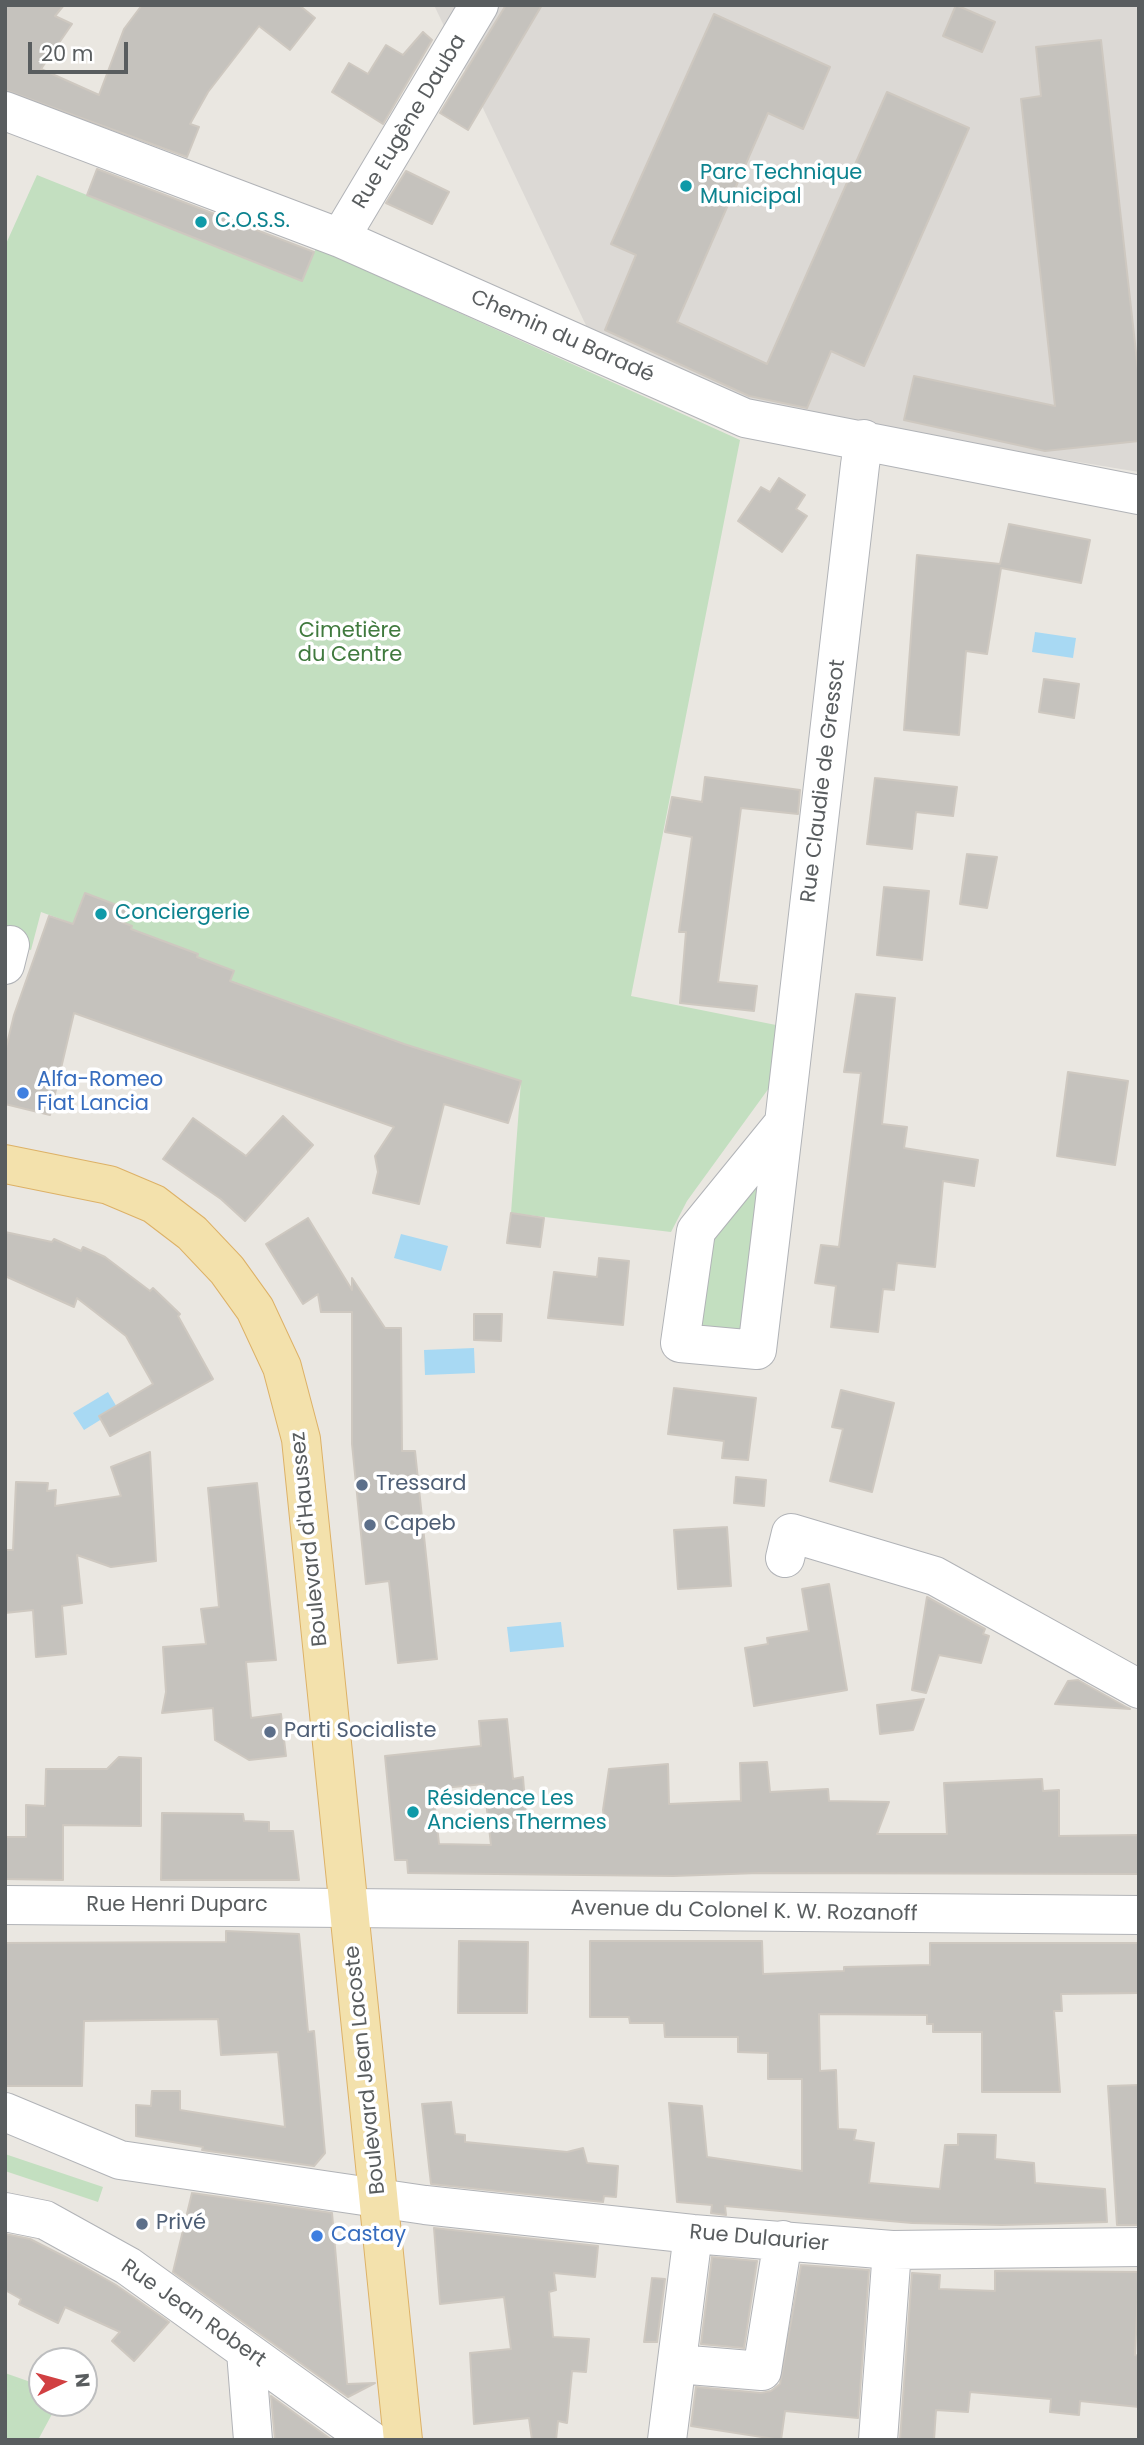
<!DOCTYPE html>
<meta charset="utf-8">
<style>
body{margin:0}
#map{position:relative;width:1144px;height:2445px;overflow:hidden;background:#eae7e1;font-family:Poppins,sans-serif}
canvas{display:block}
.frame{position:absolute;inset:0;border:7px solid #595d5f;pointer-events:none}
.north{position:absolute;left:28px;top:2347px;width:70px;height:70px;box-sizing:border-box;background:#fff;border:2px solid #bdbebf;border-radius:50%;rotate:85deg;font-size:19px;font-weight:700;line-height:28px;text-align:center;color:#595d5f}
.north::after{content:'';display:block;margin:auto;width:24px;height:32px;background:#d14042;clip-path:polygon(50% 0,100% 100%,50% 72%,0 100%)}
.scale{position:absolute;left:28px;top:42px;width:100px;height:32px;box-sizing:border-box;border:4px solid #595d5f;border-top:0;padding-left:9px;font-size:21px;line-height:24px;white-space:nowrap;color:#595d5f;-webkit-text-stroke:5px #fff;paint-order:stroke}
</style>
<div id="map">
<canvas width="1144" height="2445"></canvas>
<div class="frame"></div>
<div class="north">N</div>
<div class="scale">20 m</div>
</div>
<script>
const context = document.querySelector('canvas').getContext('2d');
context.lineJoin = 'round';
function fillPath(path, color) { context.fillStyle = color; context.fill(path, 'evenodd'); }
const toPath = rows => new Path2D(rows.map(r => 'M' + r).join(''));
function trace(path, color, width, dash) { context.strokeStyle = color; context.lineWidth = width; context.lineCap = dash ? 'butt' : 'round'; context.setLineDash(dash || []); context.stroke(path); }
function write(font, color, halo, rows, align = 'center') {
  context.font = font + ' Poppins,sans-serif'; context.lineWidth = 7; context.setLineDash([]); context.textBaseline = 'middle'; context.strokeStyle = halo; context.fillStyle = color; for (const [text, x, y, turn = 0] of rows) {
    context.save(); context.translate(x, y); context.rotate((+turn || 0) * Math.PI / 180); context.textAlign = isNaN(turn) ? turn : align; if (halo) context.strokeText(text, 0, 0); context.fillText(text, 0, 0); context.restore();
  }
}
fillPath(toPath([
 [434,5,1139,5,1139,472,757,409,592,338]
]), '#dcd9d5');
fillPath(toPath([
 [37,175,302,281,316,248,740,440,631,996,776,1025,769,1088,687,1201,671,1232,511,1213,521,1081,404,1044,41,912,31,950,5,944,5,246],
 [765,1166,747,1330,696,1327,704,1231],
 [5,2154,103,2187,98,2202,5,2171],
 [5,2373,42,2386,42,2403,58,2403,38,2440,5,2440]
]), '#c3dfc0');
fillPath(toPath([
 [1035,632,1076,638,1073,658,1032,652],
 [401,1234,448,1246,441,1271,394,1258],
 [474,1348,475,1373,425,1375,424,1350],
 [108,1392,118,1409,84,1430,73,1413],
 [561,1622,564,1647,510,1652,507,1627]
]), '#a8d9f3');
const building = toPath([
 [5,5,64,5,55,16,72,24,41,69,99,95,124,29,142,5,299,5,315,18,290,50,259,26,208,92,190,124,199,127,187,157,5,90,5,5],
 [506,5,542,5,468,130,440,113,506,5],
 [956,5,995,22,982,52,943,36,956,5],
 [714,14,830,67,803,129,768,113,677,322,767,364,887,92,969,128,864,366,831,351,807,408,749,396,605,330,636,255,611,244,714,14],
 [423,32,432,40,383,124,332,92,349,63,368,74,386,45,403,55,423,32],
 [1101,40,1139,379,1139,441,1045,451,904,420,914,376,1055,406,1021,99,1041,96,1036,47,1101,40],
 [97,169,314,252,302,281,87,195,97,169],
 [406,171,449,192,432,224,386,203,406,171],
 [779,478,805,495,796,509,807,516,782,552,738,521,761,487,770,492,779,478],
 [1009,524,1090,540,1081,583,1001,568,987,654,966,651,959,735,904,730,917,555,1000,564,1009,524],
 [1044,679,1079,684,1074,718,1039,712,1044,679],
 [705,777,800,790,798,814,741,808,718,982,757,986,754,1011,680,1003,686,932,679,932,692,837,665,832,672,797,702,802,705,777],
 [875,778,957,787,953,816,916,812,912,849,867,844,875,778],
 [967,854,997,857,987,908,960,904,967,854],
 [884,887,929,891,922,960,877,955,884,887],
 [85,893,127,909,122,922,132,926,131,929,198,954,197,957,234,971,230,981,404,1044,521,1081,508,1123,444,1104,419,1204,373,1193,378,1172,375,1156,394,1127,74,1013,50,1115,5,1104,5,1052,14,1015,49,916,73,924,85,893],
 [856,994,895,998,882,1124,907,1127,904,1148,978,1160,974,1186,943,1181,935,1267,897,1263,894,1290,883,1289,878,1332,831,1327,836,1286,815,1283,821,1245,839,1247,861,1073,844,1072,856,994],
 [1068,1072,1128,1081,1115,1165,1057,1156,1068,1072],
 [283,1116,313,1145,245,1221,221,1199,163,1159,193,1118,246,1156,283,1116],
 [511,1213,544,1218,540,1247,507,1243,511,1213],
 [308,1218,352,1290,352,1278,385,1328,401,1328,402,1451,415,1451,437,1659,398,1663,389,1581,366,1584,352,1444,352,1312,321,1312,318,1294,303,1304,266,1244,308,1218],
 [5,1232,52,1242,54,1239,81,1251,83,1247,105,1257,150,1291,153,1288,180,1314,178,1316,213,1379,110,1436,99,1416,153,1384,126,1336,77,1298,74,1307,5,1276,5,1232],
 [599,1258,629,1261,623,1325,548,1318,554,1272,597,1277,599,1258],
 [474,1314,502,1314,501,1341,474,1340,474,1314],
 [674,1388,756,1398,748,1460,722,1458,724,1441,668,1434,674,1388],
 [841,1390,894,1403,872,1492,830,1481,843,1429,832,1427,841,1390],
 [150,1452,156,1561,111,1567,77,1555,82,1603,62,1606,66,1654,36,1657,33,1610,5,1613,5,1550,13,1550,16,1482,48,1483,47,1491,56,1490,55,1506,121,1496,111,1467,150,1452],
 [736,1477,766,1480,764,1506,734,1503,736,1477],
 [257,1483,276,1660,246,1662,251,1718,281,1714,286,1756,249,1760,215,1740,213,1708,162,1713,166,1692,163,1647,206,1644,201,1609,219,1607,208,1488,257,1483],
 [727,1527,731,1586,678,1589,674,1530,727,1527],
 [829,1584,847,1690,754,1706,745,1648,768,1644,767,1638,809,1631,802,1589,829,1584],
 [927,1597,985,1629,983,1634,989,1636,981,1663,939,1655,926,1693,912,1690,927,1597],
 [1078,1680,1128,1708,1130,1709,1055,1704,1068,1681,1078,1680],
 [924,1699,913,1730,880,1734,877,1705,924,1699],
 [507,1719,513,1779,523,1777,527,1829,605,1828,603,1810,609,1769,668,1764,669,1804,741,1801,740,1763,767,1762,770,1792,828,1789,829,1801,889,1802,877,1834,947,1834,944,1783,1042,1779,1043,1791,1059,1790,1059,1836,1139,1835,1139,1874,759,1873,673,1876,408,1873,407,1860,395,1860,385,1756,481,1746,479,1721,507,1719],
 [484,1784,491,1845,439,1844,433,1789,484,1784],
 [119,1757,141,1758,141,1826,63,1825,63,1880,5,1879,5,1837,26,1837,26,1805,45,1806,46,1769,107,1769,119,1757],
 [162,1813,243,1814,244,1821,269,1822,269,1831,293,1831,299,1880,161,1880,162,1813],
 [226,1931,299,1934,308,2032,314,2031,325,2153,314,2166,202,2150,203,2147,136,2136,136,2105,151,2106,152,2091,180,2091,180,2110,285,2127,278,2052,221,2055,218,2019,84,2021,82,2086,5,2086,5,1943,226,1942,226,1931],
 [459,1941,528,1942,527,2013,458,2013,459,1941],
 [590,1941,762,1941,763,1974,844,1971,844,1967,930,1965,930,1943,1139,1943,1139,1993,1061,1994,1062,2011,1054,2011,1060,2092,982,2092,982,2032,933,2032,933,2024,927,2024,927,2015,819,2014,820,2071,836,2070,838,2129,856,2130,854,2140,874,2143,869,2183,940,2189,945,2145,958,2145,958,2134,996,2135,995,2159,1034,2163,1035,2183,1105,2189,1107,2222,1002,2225,912,2223,725,2206,726,2215,711,2213,712,2205,677,2202,669,2103,702,2106,707,2157,802,2171,802,2079,768,2079,768,2053,738,2052,738,2037,665,2037,664,2023,630,2023,629,2017,590,2017,590,1941],
 [1139,2085,1139,2225,1117,2225,1108,2086,1139,2085],
 [451,2102,455,2134,465,2135,465,2142,567,2152,583,2148,587,2163,618,2166,616,2197,604,2196,603,2202,431,2184,422,2104,451,2102],
 [192,2193,332,2213,347,2384,375,2383,348,2397,173,2272,192,2193],
 [434,2228,598,2246,595,2277,554,2273,556,2290,549,2292,553,2337,589,2339,586,2372,572,2371,567,2423,558,2421,556,2440,532,2440,529,2418,474,2424,470,2353,511,2349,504,2297,440,2304,434,2228],
 [5,2234,30,2239,81,2265,116,2285,169,2322,134,2361,112,2341,120,2332,65,2307,58,2323,19,2304,21,2299,5,2290,5,2234],
 [712,2257,757,2261,744,2348,701,2344,712,2257],
 [801,2265,869,2270,858,2418,785,2411,781,2440,691,2426,696,2387,761,2393,771,2391,780,2384,801,2265],
 [995,2271,1139,2272,1135,2355,1139,2356,1139,2407,1080,2401,1079,2415,1050,2412,1051,2399,970,2392,968,2412,936,2410,934,2440,900,2440,912,2273,940,2275,939,2289,995,2291,995,2271],
 [652,2278,665,2279,657,2342,644,2342,652,2278],
 [271,2396,332,2440,275,2440,271,2396]
]);
fillPath(building, '#c5c2bd');
trace(building, '#cec8c0', 2);
const minor = toPath([
 [5,111,340,238,745,418,1139,495],
 [340,238,479,5],
 [5,965,10,945],
 [784,1123,696,1231,680,1343,757,1350,774,1208,784,1123,860,465,864,439],
 [785,1558,791,1533,935,1576,1139,1689],
 [5,1905,1139,1915],
 [5,2112,120,2160,425,2205,693,2234,892,2250,1139,2247],
 [5,2212,45,2220,128,2266,370,2440],
 [246,2352,253,2440],
 [677,2364,762,2371,783,2240],
 [667,2440,693,2234],
 [878,2440,892,2250]
]);
const major = toPath([
 [5,1164,109,1185,154,1204,192,1233,227,1270,255,1309,282,1367,301,1439,403,2440]
]);
trace(minor, '#b1b3b7', 40);
trace(major, '#ddb166', 40);
trace(minor, '#fff', 38);
trace(major, '#f3e1ac', 38);
for (const [x, y, r, color] of [
 [686,186,7,"#0f9aa8"],
 [201,222,7,"#0f9aa8"],
 [101,914,7,"#0f9aa8"],
 [23,1093,7,"#3f7fe0"],
 [362,1485,7,"#5c6f8a"],
 [370,1525,7,"#5c6f8a"],
 [270,1732,7,"#5c6f8a"],
 [413,1812,7,"#0f9aa8"],
 [142,2224,7,"#5c6f8a"],
 [317,2236,7,"#3f7fe0"]
]) { const dot = new Path2D(); dot.arc(x, y, r, 0, 2 * Math.PI); context.fillStyle = color; context.fill(dot); trace(dot, '#fff', 2.5); }
write('21px', '#595d5f', '#fff', [
 ["Rue Eugène Dauba",410,122,-59],
 ["Chemin du Baradé",562,337,24],
 ["Rue Claudie de Gressot",824,781,-83],
 ["Boulevard d'Haussez",310,1539,-96],
 ["Rue Henri Duparc",177,1906],
 ["Avenue du Colonel K. W. Rozanoff",744,1912,1],
 ["Boulevard Jean Lacoste",366,2070,-96],
 ["Rue Dulaurier",759,2239,5],
 ["Rue Jean Robert",193,2314,35]
]);
write('21px', '#0d838f', '#fff', [
 ["Parc Technique",700,174],
 ["Municipal",700,198],
 ["C.O.S.S.",215,222],
 ["Conciergerie",115,914],
 ["Résidence Les",427,1800],
 ["Anciens Thermes",427,1824]
], 'left');
write('21px', '#407a3e', '#fff', [
 ["Cimetière",350,632],
 ["du Centre",350,656]
]);
write('21px', '#366cbe', '#fff', [
 ["Alfa-Romeo",37,1081],
 ["Fiat Lancia",37,1105],
 ["Castay",331,2236]
], 'left');
write('21px', '#4e5e75', '#fff', [
 ["Tressard",376,1485],
 ["Capeb",384,1525],
 ["Parti Socialiste",284,1732],
 ["Privé",156,2224]
], 'left');
</script>
